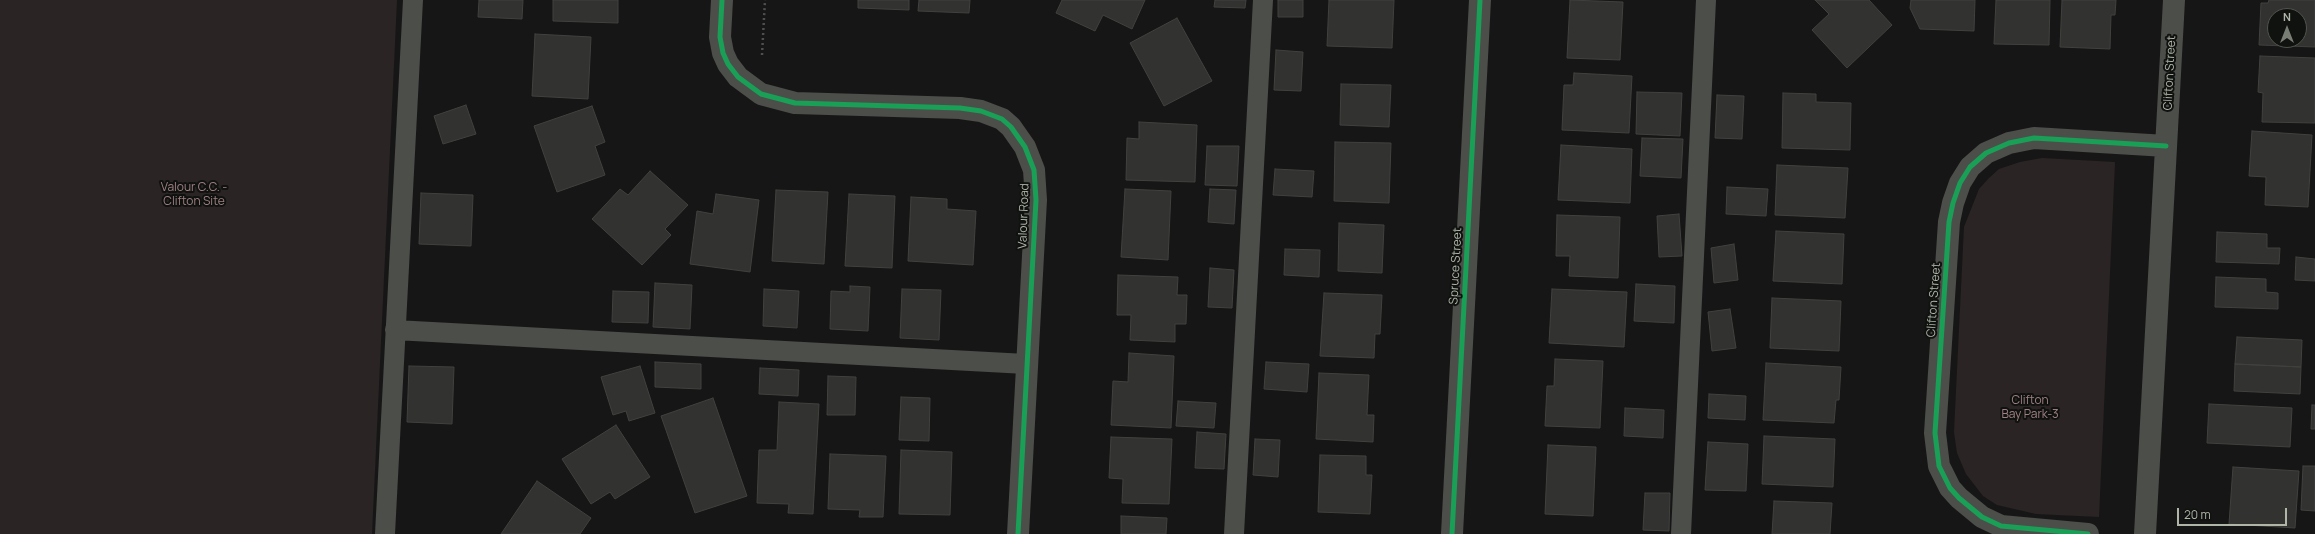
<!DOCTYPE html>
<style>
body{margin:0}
#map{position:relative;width:2315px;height:534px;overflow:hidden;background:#161616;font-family:Manrope,sans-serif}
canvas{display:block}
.north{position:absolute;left:2267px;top:8px;width:40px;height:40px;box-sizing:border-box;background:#101210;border:1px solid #50544d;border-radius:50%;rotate:0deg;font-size:11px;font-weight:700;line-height:16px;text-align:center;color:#afb6a8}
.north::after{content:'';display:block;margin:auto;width:14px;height:18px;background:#797e75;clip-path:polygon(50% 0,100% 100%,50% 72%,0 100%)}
.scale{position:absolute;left:2177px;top:508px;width:110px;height:18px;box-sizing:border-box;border:2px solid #afb6a8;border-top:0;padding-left:5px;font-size:12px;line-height:14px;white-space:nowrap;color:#afb6a8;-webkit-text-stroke:3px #101210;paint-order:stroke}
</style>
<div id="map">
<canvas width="2315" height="534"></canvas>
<div class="north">N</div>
<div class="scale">20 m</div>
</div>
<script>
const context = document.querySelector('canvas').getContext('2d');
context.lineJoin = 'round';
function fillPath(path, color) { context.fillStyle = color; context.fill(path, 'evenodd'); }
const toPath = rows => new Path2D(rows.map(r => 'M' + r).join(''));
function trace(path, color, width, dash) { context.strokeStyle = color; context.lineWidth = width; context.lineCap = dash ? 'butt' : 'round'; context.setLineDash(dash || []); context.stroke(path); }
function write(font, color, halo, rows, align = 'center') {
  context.font = font + ' Manrope,sans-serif'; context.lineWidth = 4; context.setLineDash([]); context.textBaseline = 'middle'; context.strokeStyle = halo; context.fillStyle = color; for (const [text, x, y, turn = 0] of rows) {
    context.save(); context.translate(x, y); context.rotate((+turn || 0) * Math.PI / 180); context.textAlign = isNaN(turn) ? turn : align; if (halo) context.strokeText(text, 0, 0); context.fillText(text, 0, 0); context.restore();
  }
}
fillPath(toPath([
 [0,0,397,0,372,534,0,534],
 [2042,158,2115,162,2099,517,2036,514,1997,505,1983,496,1966,474,1957,453,1954,432,1964,227,1979,189,1989,178,1999,169,2020,162]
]), '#2b2424');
const building = toPath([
 [479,0,523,0,522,19,478,17,479,0],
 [553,0,618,0,618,23,553,21,553,0],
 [858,0,909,0,909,10,858,8,858,0],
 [919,0,970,0,969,13,918,11,919,0],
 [1062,0,1145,0,1132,29,1103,15,1095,31,1056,13,1062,0],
 [1215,0,1246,0,1245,8,1214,7,1215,0],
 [1278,0,1303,0,1303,17,1278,17,1278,0],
 [1329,0,1394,0,1392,48,1327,46,1329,0],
 [1570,0,1623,2,1620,60,1567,58,1570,0],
 [1815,0,1869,0,1892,25,1847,68,1812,30,1829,14,1815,0],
 [1911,0,1975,0,1974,31,1920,29,1910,8,1911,0],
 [1996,0,2050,0,2049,45,1994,44,1996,0],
 [2062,0,2116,0,2115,15,2111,15,2110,49,2060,47,2062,0],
 [2269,0,2315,0,2315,47,2259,45,2261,3,2268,3,2269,0],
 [2275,16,2299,16,2299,40,2275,40,2275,16],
 [1177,18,1212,81,1164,106,1130,43,1177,18],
 [535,34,591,37,588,99,532,96,535,34],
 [1276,50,1303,52,1301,91,1274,90,1276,50],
 [2260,56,2315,58,2315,123,2262,122,2263,93,2258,92,2260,56],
 [1574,73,1632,76,1629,133,1562,130,1564,85,1573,85,1574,73],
 [1341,84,1391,85,1389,127,1340,125,1341,84],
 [1637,92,1682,93,1680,136,1636,134,1637,92],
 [1783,93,1816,94,1816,102,1851,103,1850,150,1782,148,1783,93],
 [1717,95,1744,96,1742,139,1715,138,1717,95],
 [466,105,476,134,443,144,434,116,466,105],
 [592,106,605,142,595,146,605,175,557,192,534,126,592,106],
 [1139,122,1197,125,1195,182,1126,180,1127,138,1139,139,1139,122],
 [2252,131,2312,135,2308,207,2265,205,2266,177,2249,176,2252,131],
 [1642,138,1683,139,1681,178,1640,176,1642,138],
 [1335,142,1391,143,1389,203,1334,201,1335,142],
 [1561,145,1632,149,1630,203,1558,200,1561,145],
 [1207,146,1239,146,1237,186,1205,185,1207,146],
 [1777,165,1848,168,1845,218,1775,215,1777,165],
 [1275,169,1314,171,1312,197,1273,195,1275,169],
 [650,171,688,205,665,229,671,235,642,265,592,219,620,189,628,195,650,171],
 [1727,187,1768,189,1766,216,1726,214,1727,187],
 [1125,189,1171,191,1168,260,1121,257,1125,189],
 [1210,189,1236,190,1234,224,1208,222,1210,189],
 [776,190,828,192,824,264,772,261,776,190],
 [421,193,473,195,471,246,419,244,421,193],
 [716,194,759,200,750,272,690,264,697,211,713,214,716,194],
 [849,194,895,196,892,268,845,266,849,194],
 [911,197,947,199,947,209,976,211,973,265,908,261,911,197],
 [1679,214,1682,256,1659,257,1657,216,1679,214],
 [1557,215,1620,217,1618,278,1569,276,1570,256,1556,256,1557,215],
 [1339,223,1384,225,1382,273,1338,271,1339,223],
 [1776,231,1844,234,1842,284,1773,281,1776,231],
 [2217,232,2267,234,2267,248,2280,248,2279,264,2216,262,2217,232],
 [1734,244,1738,280,1714,283,1711,248,1734,244],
 [1285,249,1320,250,1319,277,1284,275,1285,249],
 [2296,257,2315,259,2315,281,2295,280,2296,257],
 [1210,268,1234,270,1232,308,1208,307,1210,268],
 [1118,275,1178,277,1177,295,1187,295,1186,324,1175,324,1175,342,1130,340,1131,315,1117,315,1118,275],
 [2216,277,2266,279,2266,292,2278,293,2278,309,2215,307,2216,277],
 [655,283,692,285,690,329,653,327,655,283],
 [1636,284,1675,286,1674,323,1634,321,1636,284],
 [850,286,870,287,868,331,830,329,831,291,850,292,850,286],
 [764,289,799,291,797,328,763,326,764,289],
 [902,289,941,290,939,340,900,338,902,289],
 [1552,289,1627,292,1624,347,1549,343,1552,289],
 [613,291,649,292,648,323,612,322,613,291],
 [1324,293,1382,295,1380,334,1375,334,1374,358,1320,356,1324,293],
 [1772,298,1841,301,1839,351,1770,348,1772,298],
 [1730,309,1736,348,1712,351,1708,312,1730,309],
 [2237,337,2302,340,2301,367,2235,364,2237,337],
 [1129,353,1174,356,1171,428,1111,425,1113,381,1128,382,1129,353],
 [1555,359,1603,361,1600,428,1545,426,1547,386,1554,386,1555,359],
 [655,362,701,364,701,389,655,387,655,362],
 [1266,362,1309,364,1307,392,1264,389,1266,362],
 [1766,363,1841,367,1839,400,1836,400,1834,423,1763,420,1766,363],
 [2235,364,2301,367,2300,394,2234,391,2235,364],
 [409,366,454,367,452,424,407,422,409,366],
 [640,366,655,413,629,421,626,411,613,415,601,377,640,366],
 [760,368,799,370,798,396,759,394,760,368],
 [1319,373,1369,375,1367,415,1374,415,1373,442,1316,439,1319,373],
 [828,376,856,377,855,415,827,415,828,376],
 [1709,394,1746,396,1745,420,1708,418,1709,394],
 [901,397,930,398,929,441,899,440,901,397],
 [713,398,747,496,695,513,661,416,713,398],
 [1178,401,1216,403,1214,428,1176,426,1178,401],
 [779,402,819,404,813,514,788,513,789,504,757,503,759,450,777,450,779,402],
 [2209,404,2292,408,2290,447,2207,443,2209,404],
 [2312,405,2315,405,2315,429,2311,429,2312,405],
 [1625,408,1664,410,1663,438,1624,436,1625,408],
 [616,425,650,477,615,499,610,492,591,504,562,459,616,425],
 [1197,432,1226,434,1224,469,1195,468,1197,432],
 [1764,436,1835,439,1833,487,1762,484,1764,436],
 [1111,437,1172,439,1169,504,1122,503,1123,479,1109,478,1111,437],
 [1255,439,1280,440,1278,477,1253,475,1255,439],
 [1708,442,1748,444,1746,491,1705,490,1708,442],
 [1548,445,1596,447,1593,516,1545,514,1548,445],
 [901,450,952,452,950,515,899,514,901,450],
 [830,454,886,456,883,517,859,517,860,510,828,509,830,454],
 [1320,455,1366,456,1366,475,1372,475,1370,514,1318,512,1320,455],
 [2303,466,2315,466,2315,511,2301,510,2303,466],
 [2233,467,2299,471,2295,528,2229,524,2233,467],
 [537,481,591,518,580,534,501,534,537,481],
 [1645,493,1670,493,1669,531,1643,530,1645,493],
 [1774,501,1832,503,1830,534,1772,534,1774,501],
 [1121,516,1167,518,1166,534,1121,534,1121,516]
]);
fillPath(building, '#323330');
trace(building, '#41423e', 1);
trace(toPath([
 [762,55,765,0]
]), '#4d504c', 2.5, [2, 3]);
trace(toPath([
 [395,330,1026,364],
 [385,534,413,0],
 [1234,534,1263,0],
 [1681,534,1706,0]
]), '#4c4e4a', 20);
trace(toPath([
 [722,0,720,37,723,53,728,64,738,77,761,94,795,103,960,108,981,111,1002,119,1011,127,1025,147,1034,170,1036,200,1018,534],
 [1452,534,1480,0],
 [2088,534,2001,526,1982,517,1959,498,1950,488,1939,466,1935,433,1949,222,1953,203,1960,183,1970,167,1986,153,2009,143,2034,138,2166,146],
 [2145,534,2174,0]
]), '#4c4e4a', 22);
trace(toPath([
 [722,0,720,37,723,53,728,64,738,77,761,94,795,103,960,108,981,111,1002,119,1011,127,1025,147,1034,170,1036,200,1018,534],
 [1452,534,1480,0],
 [2088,534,2001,526,1982,517,1959,498,1950,488,1939,466,1935,433,1949,222,1953,203,1960,183,1970,167,1986,153,2009,143,2034,138,2166,146]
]), '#1a9f57', 5);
write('12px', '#afb6a8', '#101210', [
 ["Clifton Street",2170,73,-87],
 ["Valour Road",1024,216,-88],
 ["Spruce Street",1456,266,-87],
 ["Clifton Street",1934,300,-86]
]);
write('12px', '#9f8084', '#101210', [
 ["Valour C.C. -",194,188],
 ["Clifton Site",194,202],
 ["Clifton",2030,401],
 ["Bay Park-3",2030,415]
]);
</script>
